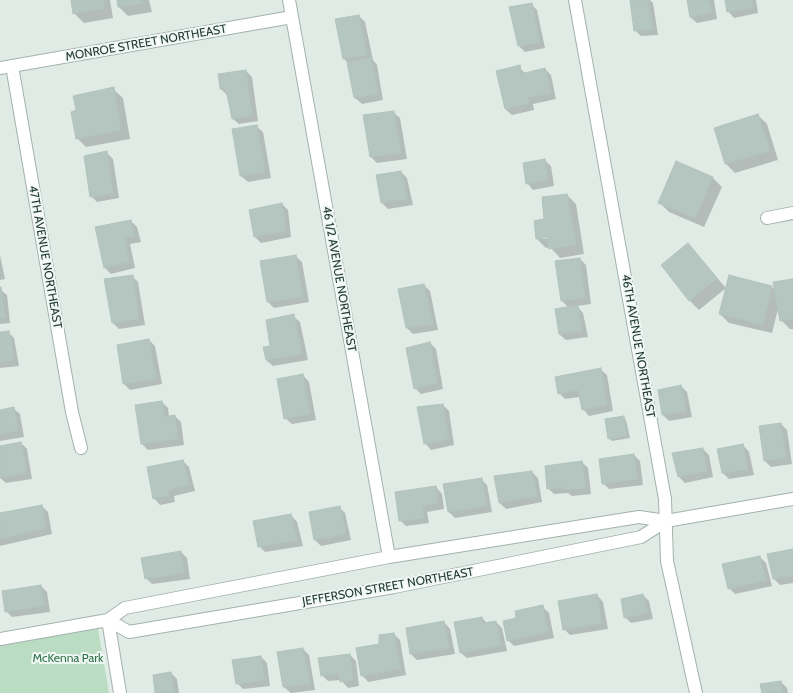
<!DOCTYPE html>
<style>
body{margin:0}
canvas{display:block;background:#e0ebe6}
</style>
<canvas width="793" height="693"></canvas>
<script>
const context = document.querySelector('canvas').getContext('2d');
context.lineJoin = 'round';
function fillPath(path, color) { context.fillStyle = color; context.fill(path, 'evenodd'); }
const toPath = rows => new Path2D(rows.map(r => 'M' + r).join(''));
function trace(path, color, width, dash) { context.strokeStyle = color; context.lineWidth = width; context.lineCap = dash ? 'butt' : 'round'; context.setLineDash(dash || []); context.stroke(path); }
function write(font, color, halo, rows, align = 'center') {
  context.font = font + ' Cabin,sans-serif'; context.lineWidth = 4; context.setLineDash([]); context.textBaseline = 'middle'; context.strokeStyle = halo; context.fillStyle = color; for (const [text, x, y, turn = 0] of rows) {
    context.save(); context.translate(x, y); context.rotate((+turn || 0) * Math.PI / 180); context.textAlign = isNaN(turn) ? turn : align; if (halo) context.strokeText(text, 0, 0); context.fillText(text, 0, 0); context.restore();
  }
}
fillPath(toPath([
 [96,618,109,693,0,693,0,636]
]), '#b9dcc3');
fillPath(toPath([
 [72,0,110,0,113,18,84,23,74,13],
 [118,0,149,0,152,12,128,16,119,7],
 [631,0,650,0,653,3,658,35,641,36,635,30],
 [688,0,714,0,717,19,697,23,690,17],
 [726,0,756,0,758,13,734,18,728,11],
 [531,4,537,10,545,48,525,52,519,46,511,8],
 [359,16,365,22,373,60,377,65,383,100,362,104,355,98,348,63,344,59],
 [519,67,526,74,545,69,551,75,556,99,533,104,534,110,512,115,505,109],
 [246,71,252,77,258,121,239,124,232,118,227,95,221,89],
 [113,89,123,98,130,139,86,147,77,138],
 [393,112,400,118,407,159,377,163,371,157],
 [758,115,767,124,778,160,735,173,726,164,715,129],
 [256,126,263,132,271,178,248,182,241,176],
 [107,153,113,159,119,198,97,202,91,196],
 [544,160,551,166,554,186,533,190,527,183],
 [401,172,407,178,413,205,388,209,382,203,377,176],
 [712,177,722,187,704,227,669,212,660,203],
 [567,195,576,204,584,254,560,258,550,247,546,248,537,239,545,220],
 [543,237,553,237,543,239],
 [282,204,288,210,291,237,261,243,255,237,250,211],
 [131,221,137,227,141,242,130,244,135,268,111,274,105,268],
 [688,245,726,288,699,310,690,301,662,266],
 [0,255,5,279,0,280],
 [295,256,302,262,309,302,274,308,268,302,261,262],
 [580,259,586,265,591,304,577,306,583,313,588,337,566,340,559,334,569,308,562,301],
 [132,276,138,282,145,325,119,329,113,323,105,280],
 [793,280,793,329,790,329,781,320,779,305,772,333,729,323,720,314,771,286,776,291],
 [424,285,430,291,438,330,413,334,407,328,399,290],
 [0,289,7,295,10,323,0,324],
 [293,316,300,322,308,360,273,366,266,360,272,347],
 [8,332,14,338,19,366,0,368,0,333],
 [149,340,155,346,162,384,130,390,124,384,118,346],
 [430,343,436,349,443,389,421,394,415,388],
 [600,369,607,375,613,411,589,416,583,409,580,397,565,399,559,393],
 [303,375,309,382,316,420,292,424,285,418],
 [681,386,687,392,692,417,669,421,663,415],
 [162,402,168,408,169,417,175,416,181,422,184,445,148,450,142,444],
 [443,405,449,411,454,445,431,450,425,443],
 [13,408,20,414,24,437,0,441,0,411],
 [623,417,626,420,630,438,612,441,609,438],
 [781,424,787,430,792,464,771,467,765,461],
 [21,443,27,449,32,479,6,483,0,478,0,447],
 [743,445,749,452,754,475,729,479,723,473],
 [703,449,709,455,713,477,685,483,679,477,674,454],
 [634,455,640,461,643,485,609,489,603,483],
 [183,461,189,467,195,491,174,496,175,502,160,505,154,498],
 [582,462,588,468,591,494,572,496,568,493,554,494,548,488],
 [532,472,538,478,542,502,506,509,500,503],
 [481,479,487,485,492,512,455,518,449,512],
 [436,487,442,494,444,509,427,512,429,523,406,526,400,520],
 [42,506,48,512,52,534,0,546,0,514],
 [339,507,345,513,351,540,321,546,315,540,310,513],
 [291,515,297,522,303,546,265,552,259,546],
 [793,550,793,583,780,585,774,579],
 [181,552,187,558,190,579,152,584,146,578],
 [760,557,766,563,772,586,735,594,729,588],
 [41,586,47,592,50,612,12,617,6,611],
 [597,595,603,602,608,629,570,635,564,629],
 [643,595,649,601,653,619,631,623,625,617],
 [542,606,549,613,554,638,514,646,508,640,517,619],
 [482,618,487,623,496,622,502,628,507,651,467,658,460,652],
 [444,622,450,629,455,654,417,660,411,654],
 [394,634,400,640,406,675,368,682,362,675,380,645],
 [303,649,309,655,315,690,291,693,284,687,278,653],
 [350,655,356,661,359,686,348,688,341,680,328,681,322,675],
 [261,657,267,663,270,686,243,689,237,683],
 [171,673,177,679,179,693,156,693],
 [781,682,787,688,788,693,763,693]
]), '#0003');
const building = toPath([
 [71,0,103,0,104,8,73,14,71,0],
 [117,0,142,0,143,3,118,7,117,0],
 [630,0,648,0,653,29,634,31,630,0],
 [687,0,709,0,712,13,690,17,687,0],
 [725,0,752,0,753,7,727,12,725,0],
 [532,3,540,43,518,46,509,7,532,3],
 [359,15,367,55,343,59,335,19,359,15],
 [371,58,378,94,354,98,347,62,371,58],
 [520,65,521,74,545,68,551,93,528,98,529,104,505,109,496,71,520,65],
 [246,70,252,115,232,119,226,89,220,89,218,74,246,70],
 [114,87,121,130,76,139,71,112,76,110,73,96,114,87],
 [394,111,401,153,370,157,363,115,394,111],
 [758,114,770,151,725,164,714,128,758,114],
 [257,125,265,172,240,176,232,129,257,125],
 [107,151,113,193,90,197,84,156,107,151],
 [545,159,548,180,526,184,523,163,545,159],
 [676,161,713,177,695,218,658,203,676,161],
 [401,171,407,199,381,203,376,175,401,171],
 [567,194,576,245,549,249,547,237,536,239,534,221,544,219,542,197,567,194],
 [282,203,286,231,254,237,249,210,282,203],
 [131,220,135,236,125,238,129,262,104,268,95,227,131,220],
 [688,243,717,278,689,301,661,265,688,243],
 [296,255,303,297,267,302,260,261,296,255],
 [580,258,585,298,561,301,555,261,580,258],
 [133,275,139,319,112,323,104,279,133,275],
 [729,275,772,286,763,325,719,314,729,275],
 [793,279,793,319,780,321,773,282,793,279],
 [424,284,433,324,406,328,398,289,424,284],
 [1,287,5,317,0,318,0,288,1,287],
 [578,305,582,331,559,334,555,309,578,305],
 [294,314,302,354,266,360,263,347,270,346,266,320,294,314],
 [9,331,14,360,0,362,0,332,9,331],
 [149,339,156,379,123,384,117,345,149,339],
 [430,342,437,383,414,389,406,348,430,342],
 [601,368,607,405,582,410,578,390,558,394,555,377,601,368],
 [303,374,310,414,284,419,277,379,303,374],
 [681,385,686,411,662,415,658,390,681,385],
 [162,401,164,417,175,415,178,439,141,444,135,405,162,401],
 [443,404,448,439,424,444,417,407,443,404],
 [14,407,18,431,0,434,0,410,14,407],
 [624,416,627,436,608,439,605,419,624,416],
 [781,423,786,458,764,461,759,426,781,423],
 [21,442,27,473,0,477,0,446,21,442],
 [743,444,748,469,722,473,717,449,743,444],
 [703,448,707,471,678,477,672,453,703,448],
 [634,454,637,479,602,484,599,459,634,454],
 [183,460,189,485,168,490,169,496,153,499,147,467,183,460],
 [582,461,586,488,564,490,564,487,547,489,545,466,582,461],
 [532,471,537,496,499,503,494,476,532,471],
 [482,478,487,506,448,512,443,484,482,478],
 [436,486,438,503,422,506,424,518,399,521,395,492,436,486],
 [42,505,46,528,0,539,0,513,42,505],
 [340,506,346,534,314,540,309,512,340,506],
 [291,514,297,540,258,547,253,521,291,514],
 [793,549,793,576,773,579,767,554,793,549],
 [181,551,184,573,145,579,141,558,181,551],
 [760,556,766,580,728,589,722,564,760,556],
 [41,585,44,606,5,612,2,591,41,585],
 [597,594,602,623,563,630,558,601,597,594],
 [643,594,648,613,624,618,621,599,643,594],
 [543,605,548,632,507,641,503,621,516,618,515,611,543,605],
 [482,617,483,623,496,621,501,645,460,653,454,622,482,617],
 [444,621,449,648,410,654,406,628,444,621],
 [394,633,401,669,361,676,356,648,379,644,379,635,394,633],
 [303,648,310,684,283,687,277,652,303,648],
 [350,654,353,680,340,682,339,674,321,676,318,658,350,654],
 [261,656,264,680,236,684,232,660,261,656],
 [171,672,174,693,155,693,153,675,171,672],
 [781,681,783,693,762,693,760,684,781,681]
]);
fillPath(building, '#b5c5bf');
trace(building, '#b2c4bd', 1);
const minor = toPath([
 [289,0,389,557],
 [575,0,665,499,667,561,696,693],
 [12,66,72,412,81,448],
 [0,68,292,17],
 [767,218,793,213],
 [108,620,129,632,394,587,641,537,666,521],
 [108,620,120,693],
 [0,639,108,620,125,608,389,557,639,517,666,521,793,499]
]);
trace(minor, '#a3b2ad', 14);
trace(minor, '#fff', 12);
write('12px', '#213a34', '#f0f7f4', [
 ["MONROE STREET NORTHEAST",146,43,-10],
 ["47TH AVENUE NORTHEAST",45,257,80],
 ["46 1/2 AVENUE NORTHEAST",339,279,80],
 ["46TH AVENUE NORTHEAST",638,346,80],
 ["JEFFERSON STREET NORTHEAST",388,587,-10]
]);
write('12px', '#2c7148', '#f0f7f4', [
 ["McKenna Park",68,658]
]);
</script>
